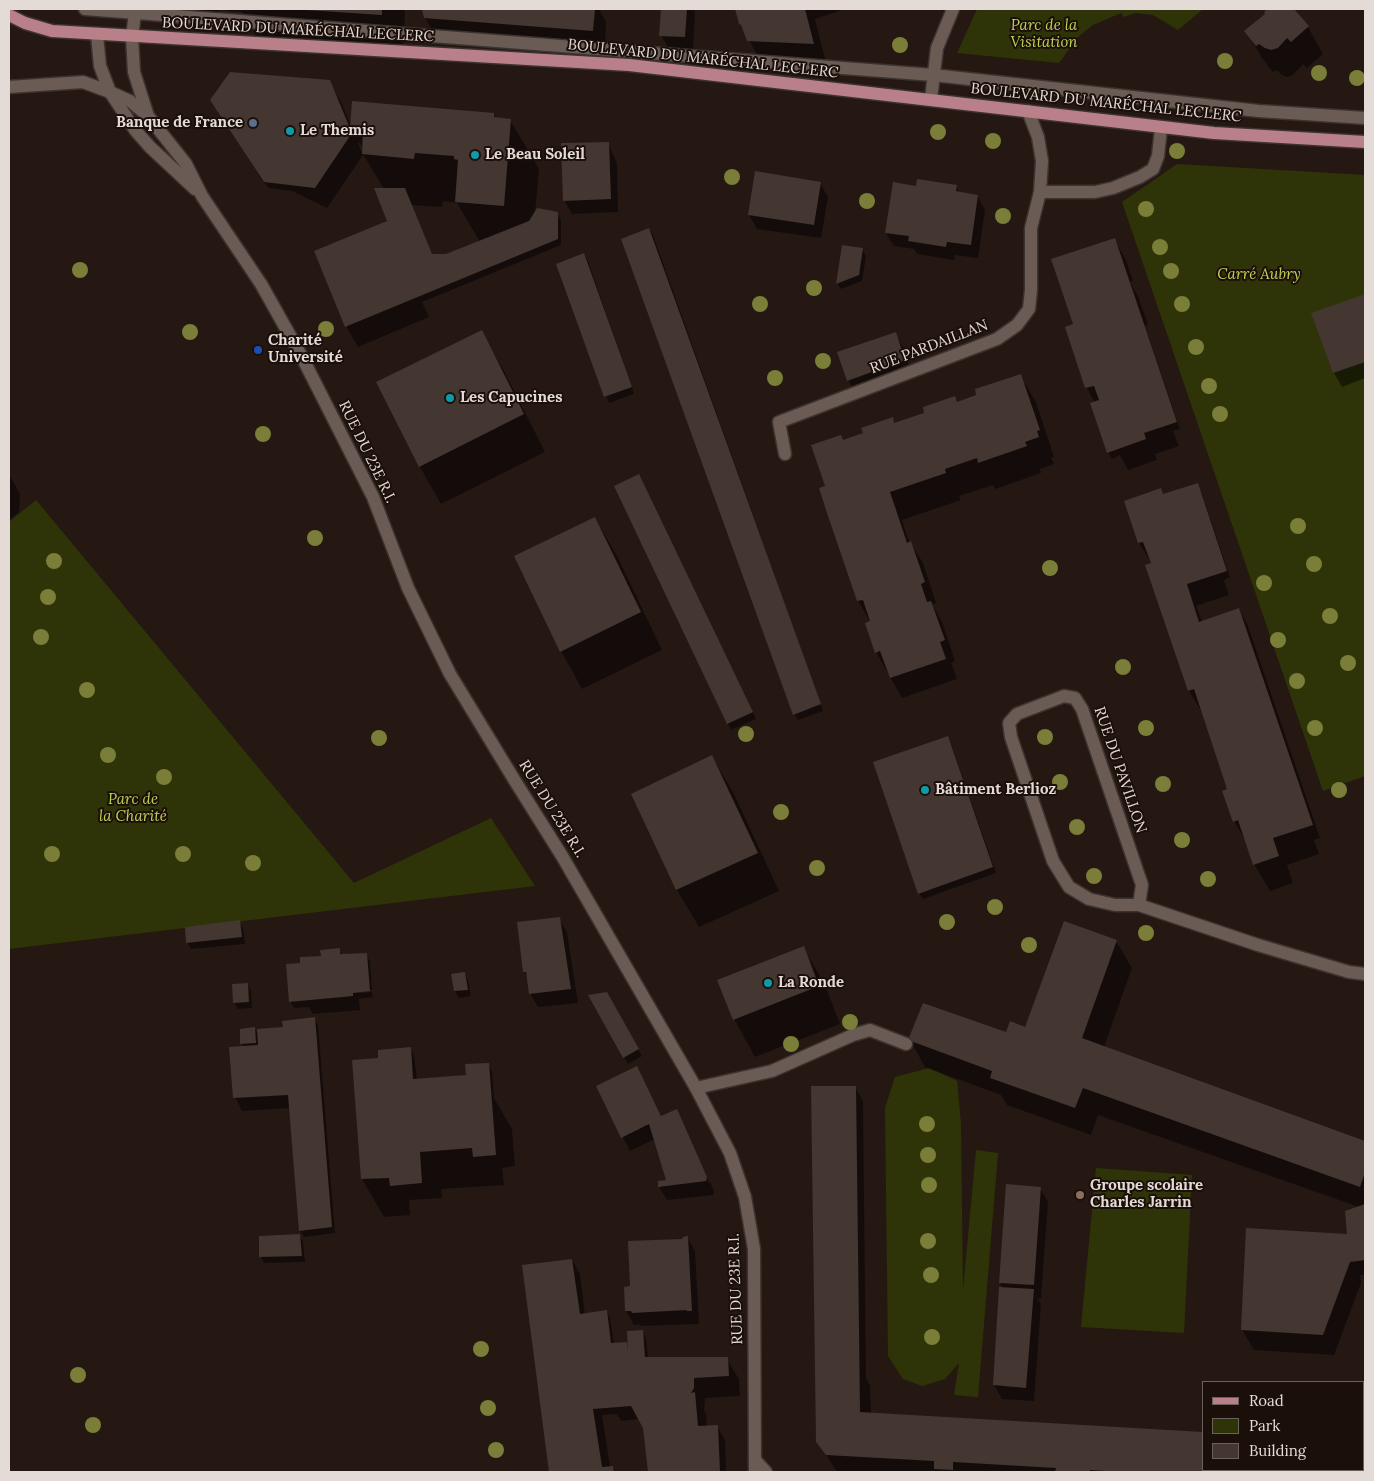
<!DOCTYPE html>
<meta charset="utf-8">
<style>
body{margin:0}
#map{position:relative;width:1374px;height:1481px;overflow:hidden;background:#251813;font-family:Lora,serif}
canvas{display:block}
.frame{position:absolute;inset:0;border:10px solid #e4dbd7;pointer-events:none}
.legend{position:absolute;left:1202px;top:1381px;width:162px;height:90px;box-sizing:border-box;background:#1b0f0a;border:1px solid #6b615c;margin:0;padding:6px 9px;list-style:none;font-size:15px;color:#e4dbd7}
.legend li{display:flex;align-items:center;gap:10px;height:25px}
.legend b{width:25px;border:1px solid #6b615c}
</style>
<div id="map">
<canvas width="1374" height="1481"></canvas>
<div class="frame"></div>
<ul class="legend">
<li><b style="height:6px;background:#b9808a"></b>Road</li>
<li><b style="height:14px;background:#2e3407"></b>Park</li>
<li><b style="height:14px;background:#443630"></b>Building</li>
</ul>
</div>
<script>
const context = document.querySelector('canvas').getContext('2d');
context.lineJoin = 'round';
function fillPath(path, color) { context.fillStyle = color; context.fill(path, 'evenodd'); }
const toPath = rows => new Path2D(rows.map(r => 'M' + r).join(''));
function trace(path, color, width, dash) { context.strokeStyle = color; context.lineWidth = width; context.lineCap = dash ? 'butt' : 'round'; context.setLineDash(dash || []); context.stroke(path); }
function write(font, color, halo, rows, align = 'center') {
  context.font = font + ' Lora,serif'; context.lineWidth = 4; context.setLineDash([]); context.textBaseline = 'middle'; context.strokeStyle = halo; context.fillStyle = color; for (const [text, x, y, turn = 0] of rows) {
    context.save(); context.translate(x, y); context.rotate((+turn || 0) * Math.PI / 180); context.textAlign = isNaN(turn) ? turn : align; if (halo) context.strokeText(text, 0, 0); context.fillText(text, 0, 0); context.restore();
  }
}
fillPath(toPath([
 [977,9,1203,9,1178,30,1153,15,1135,13,1124,17,1121,13,1093,25,1078,37,1059,63,957,53],
 [1177,164,1365,175,1365,776,1323,791,1122,202],
 [36,500,354,883,491,818,535,886,9,949,9,522],
 [929,1068,957,1081,961,1123,963,1290,976,1150,998,1153,978,1397,954,1395,959,1363,945,1379,922,1386,903,1379,888,1356,885,1108,895,1077],
 [1096,1168,1192,1175,1184,1333,1081,1327]
]), '#2e3407');
fillPath(toPath([
 [96,9,405,9,403,53,260,43,242,12,219,10,218,17],
 [423,9,599,9,606,22,605,51,437,39,425,18],
 [662,9,695,9,693,51,669,49,661,35],
 [712,9,846,9,815,19,828,71,764,67,740,24,736,10],
 [1270,9,1292,9,1308,27,1323,54,1307,68,1303,64,1293,75,1287,77,1282,75,1276,70,1273,72,1262,58,1246,31,1267,15,1265,12],
 [329,82,341,102,351,126,493,114,496,118,510,120,539,169,535,213,557,214,561,220,561,245,422,302,429,317,358,347,346,326,389,227,384,189,363,154,363,149,360,143,358,143,363,155,327,208,292,191,269,188,262,180,224,120],
 [443,201,457,203,480,242,447,256,432,256,411,205,442,207],
 [608,143,617,163,618,212,572,214,564,200],
 [756,173,820,183,828,197,821,238,757,229,749,215],
 [956,186,960,194,977,196,985,210,978,258,955,255,954,260,917,254,914,249,894,246,886,233],
 [649,229,653,235,823,711,798,720,794,714],
 [1114,239,1126,260,1133,281,1130,282,1138,296,1148,325,1145,326,1180,429,1173,431,1179,446,1155,454,1157,460,1128,470,1120,455,1112,459,1108,452,1095,403,1087,388,1066,328,1075,325],
 [862,249,866,256,862,281,841,289,837,283],
 [584,254,588,261,634,394,609,403,558,264],
 [1365,295,1365,378,1342,387,1334,373,1313,313],
 [481,332,503,369,545,452,441,504,420,467],
 [895,334,903,347,912,374,856,394,848,380],
 [1020,375,1036,402,1054,457,1051,458,1054,464,1040,469,1041,473,995,489,993,485,959,496,961,500,902,520,908,539,923,563,936,603,932,604,942,622,955,661,951,663,957,679,902,698,876,652,871,623,858,601,849,572,827,487,843,441,864,434,892,419,895,424,926,414,955,398,958,403,978,395],
 [9,474,20,494,19,512,9,520],
 [642,482,756,719,731,730,615,486],
 [1197,484,1201,491,1230,577,1224,580,1229,595,1196,606,1202,622,1239,610,1247,623,1320,838,1314,840,1319,854,1287,865,1293,883,1270,891,1254,864,1248,845,1234,821,1229,790,1205,717,1189,691,1152,564,1139,543,1161,490,1164,495],
 [595,518,617,556,662,650,582,689,561,651],
 [948,737,951,744,996,873,923,899,919,893],
 [712,757,734,794,779,891,699,927,677,890,632,795],
 [559,919,567,932,578,1003,538,1007,530,993,528,979,524,972,518,924],
 [239,922,243,928,245,944,191,949,188,943],
 [1116,941,1132,968,1104,1047,1365,1142,1365,1275,1360,1275,1361,1283,1334,1355,1254,1350,1242,1330,1348,1235,1359,1207,1098,1115,1091,1135,1007,1105,1001,1095,925,1067,910,1040,1007,1034,1025,1028],
 [803,947,825,985,840,1024,755,1057,734,1019],
 [339,950,342,955,366,955,370,961,372,990,359,991,359,993,372,992,373,997,359,999,360,1010,313,1014,309,1007,294,1008,290,1001,300,965],
 [464,973,468,980,471,996,459,998,455,991,453,975],
 [248,984,251,991,252,1008,238,1009,234,1002],
 [606,994,642,1056,628,1064,590,996],
 [314,1018,318,1025,335,1233,304,1237,300,1231,291,1108,242,1111,235,1097,244,1047,242,1044,255,1029,259,1036],
 [410,1048,414,1055,417,1080,468,1076,488,1064,492,1071,494,1098,512,1129,515,1166,502,1168,504,1185,441,1189,442,1198,409,1200,410,1215,384,1217,362,1179,353,1061,380,1059],
 [637,1068,662,1117,676,1111,683,1123,682,1123,709,1183,710,1182,714,1191,713,1195,667,1200,659,1187,668,1182,655,1139,630,1151,598,1087],
 [855,1087,863,1101,866,1378,870,1385,871,1414,1203,1470,1235,1470,1235,1472,837,1472,818,1442],
 [1040,1188,1048,1202,1041,1299,1037,1298,1041,1304,1034,1401,1002,1399,994,1385,1004,1289,1000,1283],
 [299,1235,303,1242,305,1262,264,1263,261,1257,260,1237],
 [687,1237,695,1251,699,1324,641,1326,640,1324,634,1325,626,1311,625,1288,631,1287],
 [572,1260,580,1274,585,1315,607,1312,610,1318,614,1344,626,1343,630,1349,642,1332,646,1338,648,1359,727,1359,739,1379,740,1396,705,1398,704,1411,706,1414,707,1427,717,1426,725,1440,726,1472,649,1472,644,1428,639,1419,621,1421,617,1414,602,1415,610,1467,613,1467,616,1472,550,1472,524,1266],
 [1363,1417,1365,1419,1365,1457,1363,1460],
 [1254,1470,1275,1470,1274,1472,1254,1472],
 [1325,1470,1353,1470,1350,1472,1327,1472]
]), '#0007');
fillPath(toPath([
 [306,9,382,9,382,15,306,10],
 [422,9,595,9,593,31,424,18],
 [661,9,687,9,685,37,659,36],
 [735,9,805,9,814,44,747,41,741,25,739,24],
 [1268,9,1294,9,1309,26,1291,42,1287,38,1278,48,1271,50,1265,48,1259,44,1256,46,1244,31,1265,14,1264,12],
 [230,72,330,80,352,133,315,188,264,182,210,100],
 [352,101,494,113,494,117,511,119,504,206,455,202,458,160,454,159,454,156,415,153,414,159,362,154,363,129,350,128],
 [609,142,611,199,563,201,561,143],
 [755,171,821,182,814,225,748,215],
 [917,179,957,185,956,191,978,195,971,245,947,242,946,247,908,241,909,236,885,233,893,182,916,186],
 [374,188,405,188,432,254,446,254,529,221,537,208,558,212,558,239,345,327,314,251,387,221],
 [649,228,821,704,793,715,621,239],
 [1115,238,1177,422,1144,433,1146,439,1107,453,1090,403,1099,400,1094,386,1085,388,1065,327,1073,324,1051,259],
 [842,245,863,248,859,275,836,284],
 [584,253,632,387,604,397,556,264],
 [1365,294,1365,362,1333,373,1311,313],
 [482,330,524,414,419,467,376,382],
 [896,332,905,360,847,381,837,352],
 [1021,374,1040,430,1037,431,1039,437,1025,442,1027,446,978,463,977,458,945,469,946,473,890,492,907,543,911,541,925,582,921,584,927,602,931,601,945,640,940,642,946,659,890,678,880,651,875,653,865,623,870,621,863,600,857,601,827,513,819,488,825,486,811,445,841,435,843,440,863,433,861,428,893,417,894,423,924,413,923,407,955,396,957,402,976,395,975,389],
 [639,474,753,712,727,724,614,486],
 [1198,483,1227,571,1187,584,1197,616,1199,622,1239,608,1313,825,1273,838,1279,856,1253,865,1238,820,1233,822,1222,791,1227,789,1194,689,1188,691,1145,565,1151,563,1143,542,1138,543,1124,501,1161,488,1163,494],
 [595,517,641,612,560,652,514,556],
 [948,736,993,867,918,894,873,762],
 [712,755,758,853,676,890,631,794],
 [560,917,571,989,529,994,526,972,523,972,517,922],
 [240,920,242,937,186,943,185,927],
 [1064,921,1117,940,1082,1038,1365,1141,1365,1172,1360,1187,1083,1088,1075,1108,990,1078,992,1071,908,1040,923,1003,1006,1032,1010,1021,1025,1027],
 [804,946,819,986,733,1020,717,980],
 [340,948,340,954,367,953,370,991,353,993,353,996,289,1002,286,964,300,963,300,957,321,956,320,950],
 [465,972,468,990,454,991,451,974],
 [248,983,249,1002,233,1003,232,984],
 [607,992,639,1049,623,1058,588,995],
 [315,1017,332,1227,299,1231,288,1095,233,1098,229,1047,258,1045,257,1029,283,1027,282,1021],
 [255,1027,256,1043,240,1044,240,1029],
 [411,1047,413,1079,466,1075,465,1064,489,1063,496,1155,473,1157,472,1148,420,1152,422,1183,390,1186,389,1178,361,1179,352,1060,378,1058,378,1050],
 [637,1066,661,1116,677,1109,707,1177,706,1181,658,1187,658,1181,666,1180,649,1124,621,1138,596,1086],
 [811,1086,856,1086,860,1412,1203,1432,1203,1470,1223,1470,1222,1472,1121,1472,1090,1470,1090,1472,1055,1472,1056,1468,953,1462,953,1470,934,1469,934,1461,826,1455,816,1442],
 [1006,1184,1041,1187,1034,1285,999,1283],
 [1365,1204,1365,1260,1350,1262,1323,1335,1241,1330,1246,1228,1347,1234,1345,1211],
 [300,1234,302,1256,259,1257,259,1236],
 [688,1236,692,1311,686,1311,687,1310,632,1313,631,1311,625,1311,624,1287,630,1286,628,1241,682,1239,683,1237],
 [572,1259,580,1314,607,1310,611,1343,627,1342,628,1351,627,1331,643,1330,645,1357,728,1357,729,1376,694,1378,694,1388,691,1393,695,1392,698,1426,718,1425,720,1472,648,1472,643,1428,631,1406,593,1409,602,1467,613,1466,614,1472,549,1472,522,1265],
 [999,1287,1034,1289,1026,1388,993,1385],
 [1363,1415,1365,1418,1365,1436,1363,1439],
 [1253,1470,1269,1470,1268,1472,1253,1472]
]), '#443630');
const service = toPath([
 [85,9,933,75,1259,111,1365,118],
 [132,37,135,13],
 [931,99,937,48,953,9],
 [1028,111,1038,137,1042,161,1040,192,1095,192,1113,188,1140,177,1153,169,1158,156,1161,128],
 [785,454,779,422,997,339,1017,325,1029,309,1031,290,1031,228,1040,192],
 [696,1088,772,1071,853,1035,870,1030,906,1044]
]);
const minor = toPath([
 [1064,696,1075,698,1082,709,1142,885,1139,905,1115,905,1089,899,1069,887,1053,861,1011,737,1009,723,1017,714,1064,696],
 [1139,905,1258,945,1349,972,1365,974],
 [755,1460,766,1472]
]);
const tertiary = toPath([
 [97,35,100,66,110,92,135,130,150,147,195,189],
 [132,37,134,72,148,116,186,164,202,196,261,284,302,357,373,497,408,588,450,674,515,781,562,856,696,1088,730,1153,745,1197,754,1249,755,1472],
 [9,87,83,82,110,92,130,101,148,116]
]);
const primary = toPath([
 [9,15,25,23,52,31,629,65,1214,133,1365,142]
]);
trace(service, '#3c3331', 15);
trace(minor, '#3c3331', 15);
trace(tertiary, '#3c3331', 15);
trace(primary, '#3c3331', 15);
trace(service, '#6b5b55', 12);
trace(minor, '#6b5b55', 12);
trace(tertiary, '#6b5b55', 12);
trace(primary, '#b9808a', 12);
context.fillStyle = '#7a7e38';
for (const [x, y] of [
 [900,45],
 [1225,61],
 [1319,73],
 [1357,78],
 [938,132],
 [993,141],
 [1177,151],
 [732,177],
 [867,201],
 [1146,209],
 [1003,216],
 [1160,247],
 [80,270],
 [1171,271],
 [814,288],
 [760,304],
 [1182,304],
 [326,329],
 [190,332],
 [1196,347],
 [823,361],
 [775,378],
 [1209,386],
 [1220,414],
 [263,434],
 [1298,526],
 [315,538],
 [54,561],
 [1314,564],
 [1050,568],
 [1264,583],
 [48,597],
 [1330,616],
 [41,637],
 [1278,640],
 [1348,663],
 [1123,667],
 [1297,681],
 [87,690],
 [1146,728],
 [1315,728],
 [746,734],
 [1045,737],
 [379,738],
 [108,755],
 [164,777],
 [1060,782],
 [1163,784],
 [1339,790],
 [781,812],
 [1077,827],
 [1182,840],
 [52,854],
 [183,854],
 [253,863],
 [817,868],
 [1094,876],
 [1208,879],
 [995,907],
 [947,922],
 [1146,933],
 [1029,945],
 [850,1022],
 [791,1044],
 [927,1124],
 [928,1155],
 [929,1185],
 [928,1241],
 [931,1275],
 [932,1337],
 [481,1349],
 [78,1375],
 [488,1408],
 [93,1425],
 [496,1450]
]) { context.beginPath(); context.arc(x, y, 8, 0, 2 * Math.PI); context.fill(); }
for (const [x, y, r, color] of [
 [253,123,5,"#5c6f8a"],
 [290,131,5,"#0f9aa8"],
 [475,155,5,"#0f9aa8"],
 [258,350,5,"#1a4fb4"],
 [450,398,5,"#0f9aa8"],
 [925,790,5,"#0f9aa8"],
 [768,983,5,"#0f9aa8"],
 [1080,1195,5,"#8d6e63"]
]) { const dot = new Path2D(); dot.arc(x, y, r, 0, 2 * Math.PI); context.fillStyle = color; context.fill(dot); trace(dot, '#1b0f0a', 2); }
write('italic 15px', '#c0d256', '#1b0f0a', [
 ["Parc de la",1044,26],
 ["Visitation",1044,43],
 ["Carré Aubry",1259,275],
 ["Parc de",133,800],
 ["la Charité",133,817]
]);
write('15px', '#e4dbd7', '#1b0f0a', [
 ["BOULEVARD DU MARÉCHAL LECLERC",298,30,3],
 ["BOULEVARD DU MARÉCHAL LECLERC",703,59,6],
 ["BOULEVARD DU MARÉCHAL LECLERC",1106,103,6],
 ["RUE PARDAILLAN",929,347,-21],
 ["RUE DU 23E R.I.",367,452,64],
 ["RUE DU PAVILLON",1120,770,71],
 ["RUE DU 23E R.I.",552,809,58],
 ["RUE DU 23E R.I.",736,1289,-92]
]);
write('bold 15px', '#e4dbd7', '#1b0f0a', [
 ["Banque de France",243,123,"right"],
 ["Le Themis",300,131],
 ["Le Beau Soleil",485,155],
 ["Charité",268,341],
 ["Université",268,358],
 ["Les Capucines",460,398],
 ["Bâtiment Berlioz",935,790],
 ["La Ronde",778,983],
 ["Groupe scolaire",1090,1186],
 ["Charles Jarrin",1090,1203]
], 'left');
</script>
